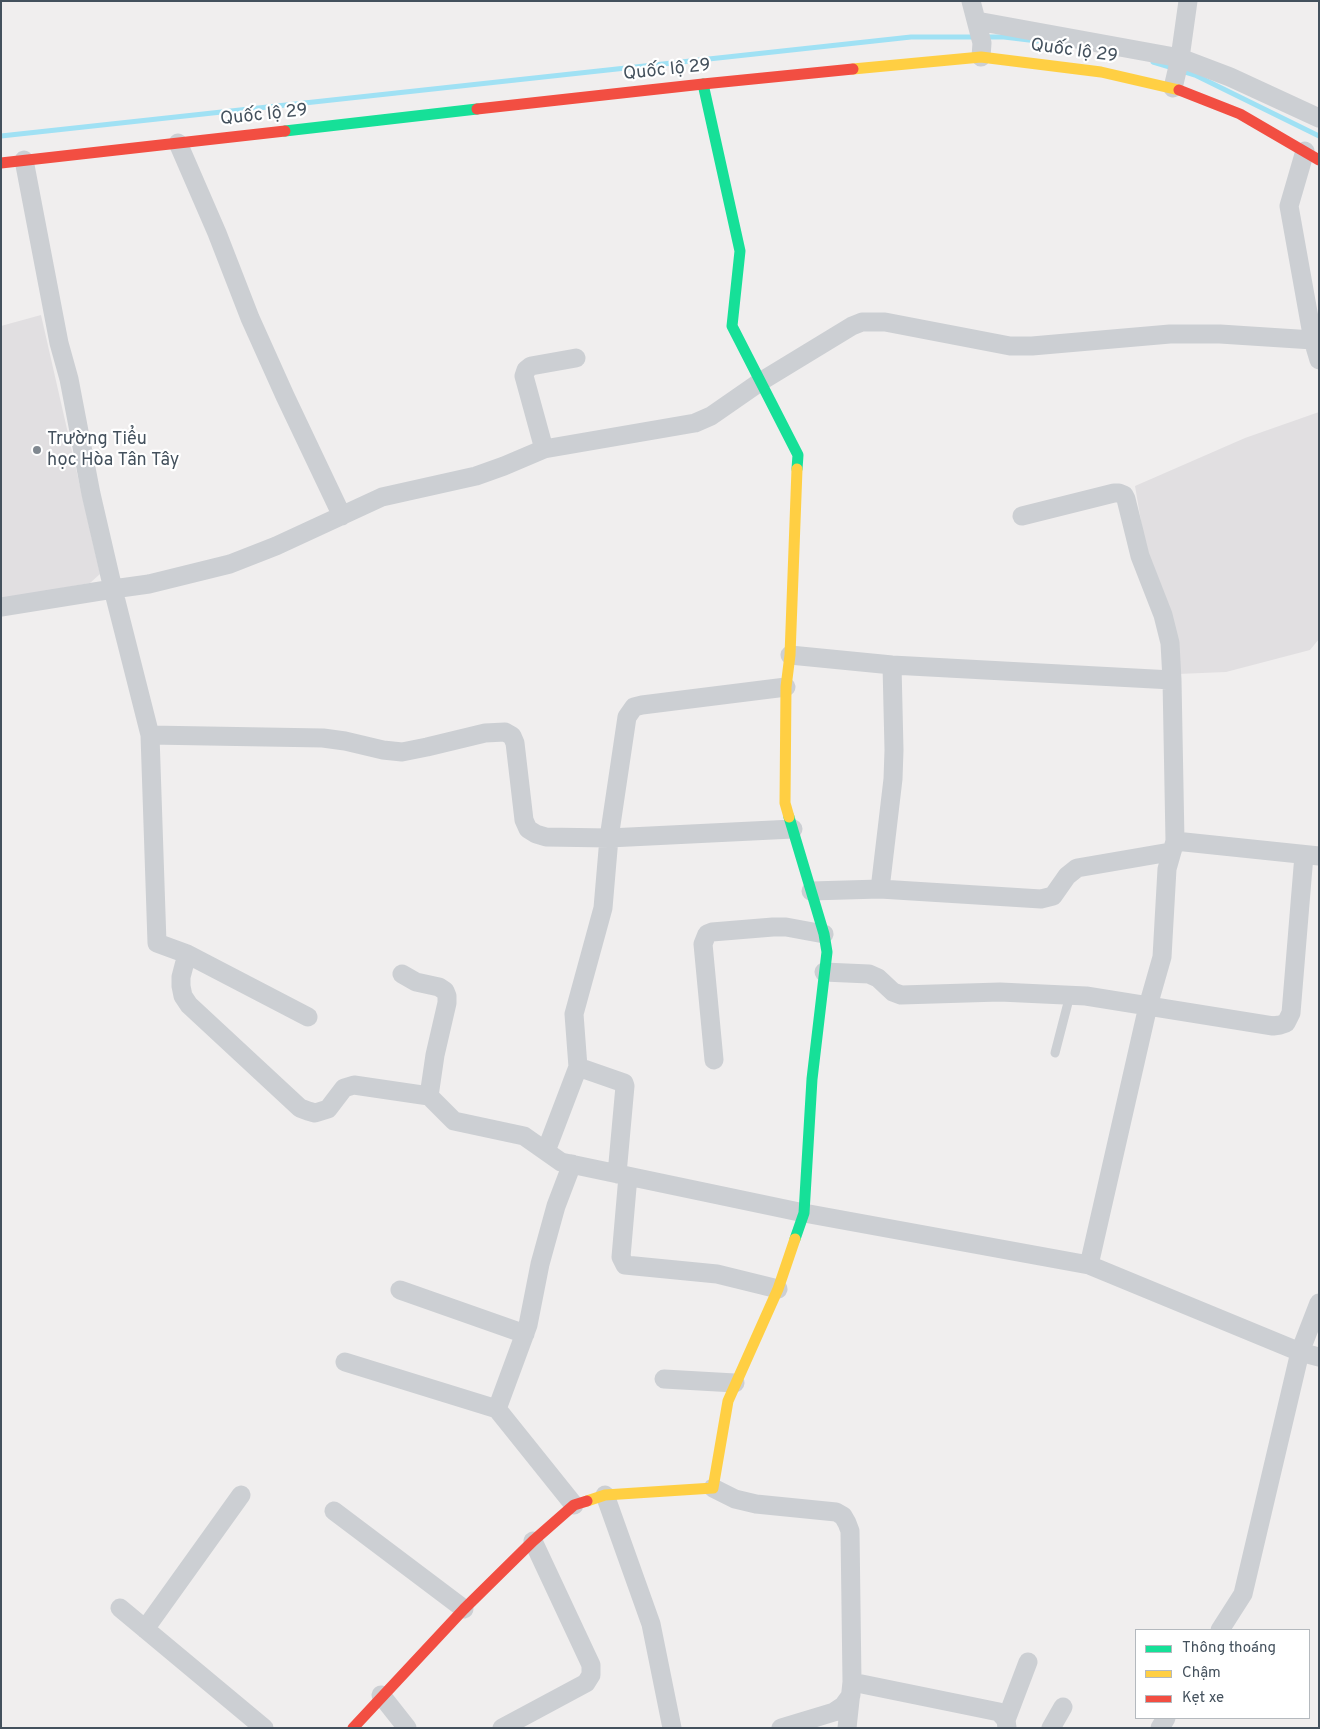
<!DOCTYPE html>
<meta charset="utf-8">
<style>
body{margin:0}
#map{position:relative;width:1320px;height:1729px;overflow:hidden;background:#f0eeee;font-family:Overpass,sans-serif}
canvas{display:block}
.frame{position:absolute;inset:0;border:2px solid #44515d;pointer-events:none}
.legend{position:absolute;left:1135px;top:1629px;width:175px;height:90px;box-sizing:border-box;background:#fff;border:1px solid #b4b9be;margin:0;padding:6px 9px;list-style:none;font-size:15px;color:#44515d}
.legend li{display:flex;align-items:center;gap:10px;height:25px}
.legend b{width:25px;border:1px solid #b4b9be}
</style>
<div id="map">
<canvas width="1320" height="1729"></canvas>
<div class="frame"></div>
<ul class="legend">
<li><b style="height:6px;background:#16e098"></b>Thông thoáng</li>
<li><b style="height:6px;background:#ffcf43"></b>Chậm</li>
<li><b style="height:6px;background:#f24e42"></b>Kẹt xe</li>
</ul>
</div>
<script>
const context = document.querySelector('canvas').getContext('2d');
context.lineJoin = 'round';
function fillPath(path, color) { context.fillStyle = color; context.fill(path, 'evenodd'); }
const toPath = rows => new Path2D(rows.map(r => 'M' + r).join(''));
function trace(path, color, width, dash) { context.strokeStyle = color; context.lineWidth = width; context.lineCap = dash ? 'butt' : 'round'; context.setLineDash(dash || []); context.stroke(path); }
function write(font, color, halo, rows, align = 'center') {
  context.font = font + ' Overpass,sans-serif'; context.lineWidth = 4.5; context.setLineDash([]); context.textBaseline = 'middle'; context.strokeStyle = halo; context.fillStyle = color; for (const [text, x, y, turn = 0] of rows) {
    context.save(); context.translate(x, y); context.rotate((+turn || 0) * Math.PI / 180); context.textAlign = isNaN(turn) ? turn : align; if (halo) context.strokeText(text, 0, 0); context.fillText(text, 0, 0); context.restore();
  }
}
fillPath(toPath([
 [41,315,100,574,90,583,1,599,1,326],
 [1319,412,1319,639,1310,650,1226,672,1178,674,1146,551,1135,486,1245,438]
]), '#e1dfe1');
trace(toPath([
 [985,37,1004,37,1037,41],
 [1153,62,1173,68],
 [1182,71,1195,75,1319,136],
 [1,136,911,37,977,37]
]), '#a0e1f4', 5);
trace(toPath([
 [1055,1053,1070,995]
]), '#cccfd3', 9);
trace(toPath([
 [971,1,982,43,981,57],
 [977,21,1180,58,1230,77,1319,118],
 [1173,88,1180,58,1188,1],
 [178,143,217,233,250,318,285,396,342,516],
 [1305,151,1289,206,1313,340,1319,360],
 [24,160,59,343,69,379,91,494,113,589,149,584,230,564,276,546,382,497,476,476,504,466,544,449,695,423,711,416,760,382,852,326,862,322,885,322,1010,346,1032,346,1170,334,1220,334,1313,340,1319,337],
 [544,449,524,376,526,370,531,366,576,358],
 [1022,516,1114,493,1119,493,1124,495,1126,499,1140,556,1163,615,1170,643,1172,680,1175,841,1167,869,1162,957,1148,1006,1089,1265],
 [1,607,113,589,150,735,157,943,187,954,308,1017],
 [790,655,892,665,1172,680],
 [150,735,323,738,345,741,383,750,402,752,427,747,485,733,505,732,512,736,515,743,524,820,528,829,536,834,546,837,609,838,793,829],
 [1175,841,1319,856],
 [880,889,893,779,894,750,892,665],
 [811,891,880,889,1041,899,1053,896,1067,876,1077,868,1170,852],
 [187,954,181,977,181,986,183,996,189,1005,300,1108,308,1111,315,1113,328,1109,344,1088,354,1085,429,1096,454,1121,524,1136,561,1162,804,1213,1089,1265,1300,1352,1319,1357],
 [824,972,869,974,878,978,893,992,901,995,1000,992,1086,996,1273,1026,1280,1025,1286,1023,1291,1013,1304,855],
 [402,974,416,982,439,987,445,991,447,996,447,1003,435,1055,429,1096],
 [714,1060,703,944,707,934,712,932,773,927,786,927,824,934],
 [578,1067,624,1083,625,1086,617,1174],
 [546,1151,578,1067,574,1014,603,908,609,838,627,717,634,707,642,705,786,687],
 [628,1176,621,1257,625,1265,717,1274,778,1289],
 [400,1290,525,1334],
 [345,1362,497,1409,574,1505],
 [664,1379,735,1383],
 [497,1409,528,1325,540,1264,556,1206,572,1164],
 [713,1488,735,1499,756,1504,836,1512,843,1516,847,1523,850,1531,852,1682,847,1728],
 [605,1495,651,1624,672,1728],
 [334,1511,464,1609],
 [120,1608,264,1728],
 [145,1629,241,1495],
 [1220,1630,1243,1594,1300,1352,1319,1303],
 [852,1682,999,1712,1006,1720,1007,1728],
 [381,1695,407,1728],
 [1006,1720,1028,1662],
 [502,1728,586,1683,591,1675,591,1665,533,1541],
 [781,1728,834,1712,843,1706,851,1695],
 [1051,1728,1063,1707],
 [1160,1728,1166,1718]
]), '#cccfd3', 19);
trace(toPath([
 [703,84,740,251,732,326,798,455,797,469],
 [285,131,477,109],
 [789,817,824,934,827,952,812,1079,804,1213,795,1239]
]), '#16e098', 11);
trace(toPath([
 [853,69,981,57,1101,72,1179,90],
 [789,817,785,803,786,687,790,655,797,469],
 [587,1501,605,1495,713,1488,728,1401,778,1289,795,1239]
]), '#ffcf43', 11);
trace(toPath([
 [1179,90,1240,114,1319,160],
 [477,109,703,84,853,69],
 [1,163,285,131],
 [353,1728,464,1609,533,1541,574,1505,587,1501]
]), '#f24e42', 11);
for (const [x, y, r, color] of [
 [37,450,5,"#808890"]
]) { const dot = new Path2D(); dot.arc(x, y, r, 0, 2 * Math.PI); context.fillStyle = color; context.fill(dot); trace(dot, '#fff', 2); }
write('18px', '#44515d', '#fff', [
 ["Quốc lộ 29",1074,52,8],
 ["Quốc lộ 29",667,71,-6],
 ["Quốc lộ 29",264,116,-6]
]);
write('18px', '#44515d', '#fff', [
 ["Trường Tiểu",47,440],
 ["học Hòa Tân Tây",47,461]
], 'left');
</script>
